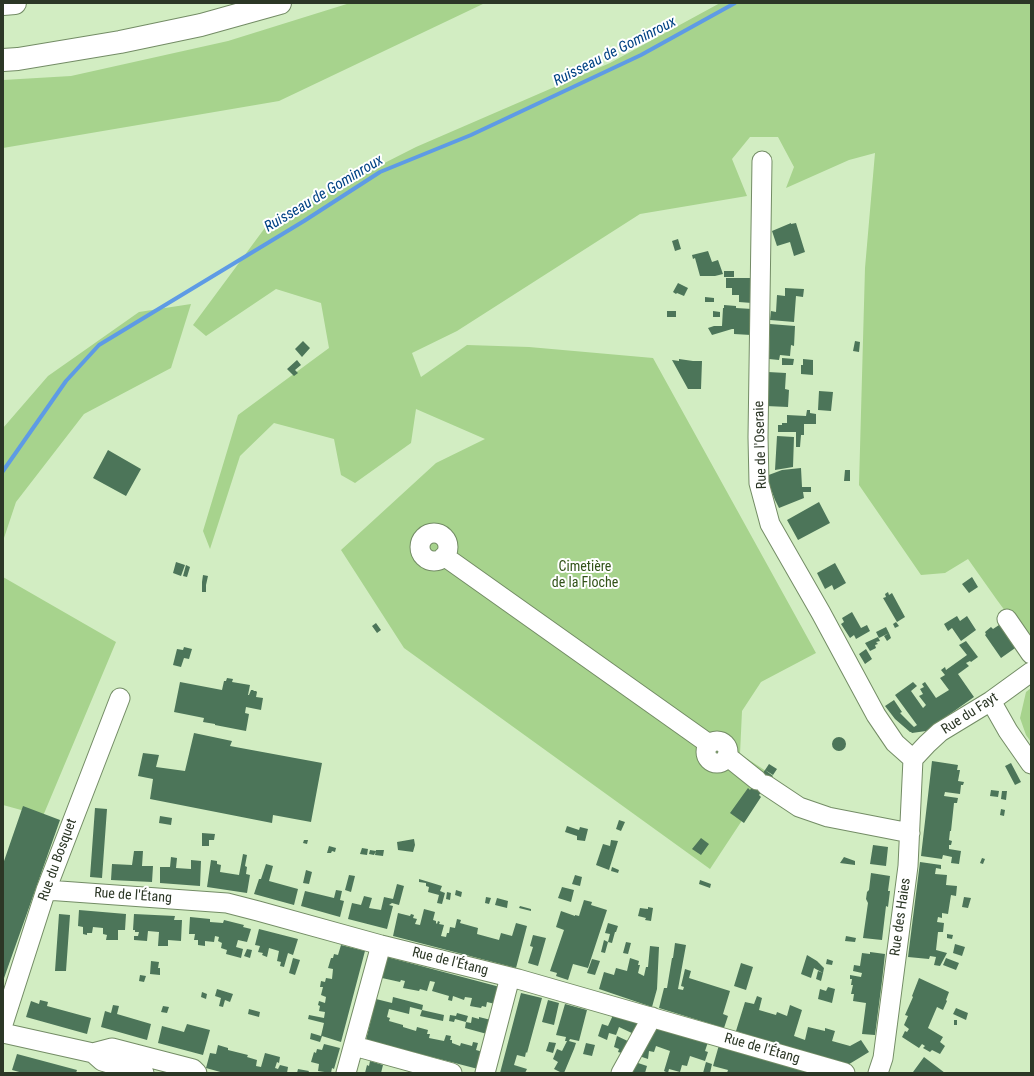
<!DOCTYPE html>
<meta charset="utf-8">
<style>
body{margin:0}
#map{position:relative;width:1034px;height:1076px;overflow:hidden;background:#d2edc2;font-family:"Roboto Condensed",sans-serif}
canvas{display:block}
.frame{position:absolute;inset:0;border:4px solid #2c3726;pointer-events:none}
</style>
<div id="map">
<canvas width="1034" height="1076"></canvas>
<div class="frame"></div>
</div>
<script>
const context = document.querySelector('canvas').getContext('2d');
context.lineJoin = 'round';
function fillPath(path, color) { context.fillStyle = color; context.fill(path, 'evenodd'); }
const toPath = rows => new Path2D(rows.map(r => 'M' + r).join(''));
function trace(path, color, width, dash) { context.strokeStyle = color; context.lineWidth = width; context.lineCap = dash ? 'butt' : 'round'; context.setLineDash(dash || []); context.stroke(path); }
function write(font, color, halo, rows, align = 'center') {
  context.font = font + ' "Roboto Condensed",sans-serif'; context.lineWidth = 4; context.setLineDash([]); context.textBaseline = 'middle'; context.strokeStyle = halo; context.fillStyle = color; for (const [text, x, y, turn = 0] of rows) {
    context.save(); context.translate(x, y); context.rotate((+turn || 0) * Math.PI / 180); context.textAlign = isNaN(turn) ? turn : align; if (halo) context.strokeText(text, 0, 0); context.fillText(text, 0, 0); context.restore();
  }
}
fillPath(toPath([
 [350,3,485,3,279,101,3,148,3,80,71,76,228,41],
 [720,3,1031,3,1031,646,997,600,968,559,945,573,921,575,859,485,865,268,875,153,849,160,786,188,794,167,778,137,750,137,732,159,747,196,640,214,457,331,412,353,421,377,467,345,529,347,653,358,816,653,761,682,742,711,740,754,772,775,710,869,404,648,341,550,436,463,485,439,416,409,411,443,355,483,341,475,334,439,274,423,240,456,210,549,203,531,238,415,329,348,321,303,276,289,206,336,193,325,270,221,416,147,610,63],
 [191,304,171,368,84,414,16,502,3,541,3,428,48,376,139,312],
 [3,577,116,642,43,816,3,805],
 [1031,688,1031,742,1026,735,1020,718,1026,692]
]), '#a7d38d');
trace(toPath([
 [3,471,66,381,99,345,304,221,380,172,471,135,641,55,735,3]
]), '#5e9be5', 4);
fillPath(toPath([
 [791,223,791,224,796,223,805,252,794,256,790,242,777,246,772,231],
 [678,239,681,249,675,251,672,241],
 [708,251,712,262,718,260,723,274,715,276,700,276,695,258,693,259,692,255],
 [724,271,734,271,734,277,724,277],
 [726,278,753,278,752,303,739,302,739,295,732,295,732,288,726,288],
 [678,283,688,288,684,296,677,293,676,294,673,292],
 [785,288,804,289,803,297,796,296,794,322,770,320,771,311,776,312,777,295,785,296],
 [705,297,714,298,714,302,705,302],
 [724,305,736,306,736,308,752,309,751,335,734,334,734,329,732,329,712,335,708,328,714,326,722,326,723,308,724,308],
 [667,311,676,311,676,317,667,317],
 [713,311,720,312,720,317,713,317],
 [770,324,795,326,794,346,791,345,790,356,780,355,779,360,769,359],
 [303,341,310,348,302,357,295,349],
 [855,341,860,342,859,352,853,351],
 [782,358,794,359,793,365,782,365],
 [679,359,693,361,702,361,701,389,688,389,672,360,679,361],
 [803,359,813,360,813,375,801,374,801,365,803,365],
 [297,360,301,365,295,370,298,373,294,376,287,369],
 [768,372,786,373,785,389,789,390,788,407,766,406],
 [819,391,833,392,831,411,818,410],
 [807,410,810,410,810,413,816,414,816,424,804,424,804,435,801,435,800,447,796,447,796,432,778,432,778,425,782,425,782,423,787,423,787,415,806,416],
 [777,436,794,437,793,467,775,470],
 [108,450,141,469,126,496,93,478],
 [801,468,802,487,811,487,811,492,803,492,804,498,779,508,775,500,766,476,782,470],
 [845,470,850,470,850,481,844,481],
 [819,502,830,523,798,540,787,520],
 [176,562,185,565,181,576,173,573],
 [835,563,846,583,834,590,832,585,825,589,817,573],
 [186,565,190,567,187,577,183,576],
 [203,575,208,576,206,585,206,592,202,592,202,582],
 [972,577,978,587,969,593,962,584],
 [888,592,889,595,892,593,905,617,897,622,883,598,886,597,885,594],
 [852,612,861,628,867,625,870,631,856,639,854,635,850,638,841,624,844,622,842,618],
 [957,616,960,621,967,616,976,630,961,641,952,628,948,631,944,624],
 [896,622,899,626,895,628,893,624],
 [376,623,381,630,377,633,372,626],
 [1002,623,1018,646,1001,658,985,635,986,634,985,632,991,627,993,629],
 [886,627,889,633,879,638,876,632],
 [889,633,891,638,887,641,884,636],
 [878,637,880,641,876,642,878,644,875,645,876,648,870,651,865,643],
 [966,641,978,657,971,662,970,661,966,663,969,666,958,674,974,697,926,731,912,733,911,732,910,732,895,719,885,706,894,700,902,712,900,713,914,727,917,725,895,695,913,682,917,686,911,691,923,708,926,705,919,696,923,694,920,689,924,687,922,684,925,682,936,698,949,690,940,678,945,675,941,670,945,667,946,670,967,655,959,645],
 [184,647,192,649,189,659,184,658,181,667,173,665,177,649,183,650],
 [866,649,872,659,865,664,859,654],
 [227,678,233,679,232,682,250,685,248,695,249,695,251,690,254,690,253,691,256,691,257,692,256,697,263,698,261,710,246,707,245,713,249,714,246,731,215,725,215,724,203,722,204,718,174,712,180,682,222,690,224,681,226,681],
 [194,733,232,741,230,746,322,763,311,822,273,815,272,823,150,799,153,779,138,776,143,753,159,755,156,767,185,771],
 '832 744a7 7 0 1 1 14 0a7 7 0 1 1-14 0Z',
 [932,761,958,765,957,770,960,770,958,781,964,782,963,785,961,785,960,794,945,792,944,796,958,798,957,803,954,803,951,831,950,831,949,840,952,841,951,845,949,845,949,849,961,851,959,864,951,863,952,857,943,855,942,859,921,856],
 [1011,763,1021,782,1015,785,1005,766],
 [769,764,777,769,773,775,765,770],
 [765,770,773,776,759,795,761,797,744,823,730,813,748,788,750,790],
 [991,790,999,791,998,797,990,796],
 [1002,791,1007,791,1006,800,1001,799],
 [23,806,60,820,3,981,3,864],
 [95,808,107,809,102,878,90,877],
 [1001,809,1005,810,1004,816,1000,815],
 [160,816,172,818,171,825,159,823],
 [619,820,625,822,621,831,616,829],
 [567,826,579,830,580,827,588,829,585,841,577,840,577,836,565,832],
 [202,833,215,834,214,840,209,840,209,846,202,846],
 [701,838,709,844,701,855,692,849],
 [414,839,415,845,413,852,398,850,397,842],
 [304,840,308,840,307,844,303,843],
 [611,840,618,841,609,870,596,865,603,844,610,846],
 [873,845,888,847,886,866,870,864],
 [329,846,336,848,335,852,332,851,331,853,327,853],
 [362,848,368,849,367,855,360,854],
 [370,850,376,851,374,855,369,854],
 [376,850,384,850,383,856,375,855],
 [134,851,143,851,142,866,153,866,152,882,111,880,112,864,132,865],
 [243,854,247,855,245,866,247,867,246,874,250,875,247,893,207,887,211,860,217,861,217,864,221,865,220,872,239,875],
 [171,857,177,858,176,868,191,869,191,860,201,861,200,886,160,883,160,867,170,867],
 [844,857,855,861,855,865,840,863],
 [982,858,985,859,983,864,980,863],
 [920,862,941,865,941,869,936,868,935,874,947,875,946,885,957,886,956,896,951,895,948,914,942,913,942,918,938,917,937,922,944,923,943,932,938,932,936,950,947,953,940,966,934,965,936,957,930,956,929,959,908,957],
 [266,864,273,866,269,881,298,889,294,905,254,894,259,879,261,879],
 [612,867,619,870,618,873,611,871],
 [306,870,312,872,309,884,303,883],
 [871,873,890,876,888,891,890,891,888,907,886,906,882,940,863,938,868,903,866,899,867,892,869,890],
 [349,875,355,876,351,892,345,890],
 [575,875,582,877,580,886,572,884],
 [419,879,442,886,440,891,445,893,442,904,437,903,439,895,428,892,429,887,426,886,426,883,419,882],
 [700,880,711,884,710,888,699,884],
 [397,884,404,886,399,905,392,903,389,905,393,906,387,929,348,919,352,903,361,905,364,896,372,898,369,908,381,910,384,897,393,899],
 [562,887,574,890,571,902,558,898],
 [336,890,342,891,340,900,344,901,340,917,301,906,305,891,334,898],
 [456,890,462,892,461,897,455,895],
 [447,892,451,893,450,900,446,899],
 [486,897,491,898,489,904,485,903],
 [964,897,971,898,968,908,962,907],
 [497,898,508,901,507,908,495,905],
 [584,900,592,902,591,905,607,910,588,968,573,964,568,980,556,976,557,973,550,971,564,930,556,927,561,911,575,916,575,915,579,916],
 [520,906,531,909,531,911,519,908],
 [648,907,653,908,651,921,645,920,646,918,638,916,640,908,648,909],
 [424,909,435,912,433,920,436,921,436,923,437,924,438,921,440,922,439,924,444,925,441,936,446,937,447,933,449,933,450,927,455,928,457,919,461,920,460,923,478,928,477,934,499,940,501,933,512,936,516,923,527,926,516,968,393,936,398,913,410,916,411,914,414,915,413,918,417,919,415,924,420,925],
 [79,910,126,914,125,930,118,930,118,940,106,940,107,935,103,934,103,928,93,927,92,933,87,933,87,935,83,934,83,927,78,926],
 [59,914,70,915,66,971,55,971],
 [134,914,175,916,174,920,182,920,181,941,168,940,168,946,158,946,159,932,148,931,147,941,134,940,134,936,138,936,139,932,135,932,135,930,133,930],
 [190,917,210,919,210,922,223,923,224,920,244,925,243,927,251,929,247,942,238,940,236,947,243,949,241,958,226,954,227,950,221,948,222,943,218,941,219,937,215,936,214,942,205,941,205,946,198,945,198,940,194,940,195,934,189,934],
 [608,923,618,926,616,932,615,932,612,943,608,942,610,934,605,933],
 [259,929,298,939,293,955,288,953,284,967,280,966,281,962,277,961,279,951,269,948,267,957,262,955,263,953,258,952,260,946,255,945],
 [947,934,953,935,952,939,947,938],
 [533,935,546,938,538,966,528,963,533,947,530,946],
 [846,936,856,938,855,942,845,941],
 [604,940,608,942,605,953,601,952],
 [626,942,631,943,628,954,623,953],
 [675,943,686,945,678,989,683,990,684,987,681,986,685,969,691,971,689,978,730,991,723,1014,728,1016,724,1028,659,1008,664,988,667,988,672,958,673,958],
 [955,944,965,947,962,956,953,953],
 [341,945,365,951,341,1042,322,1036,320,1042,310,1039,311,1033,321,1036,324,1023,308,1019,309,1015,324,1018,325,1012,319,1011,320,1006,318,1005,319,1001,325,1003,326,997,321,995,323,987,320,987,321,981,325,982,326,978,332,979,333,969,328,968,331,958,333,958,334,954,338,955],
 [650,946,659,947,657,989,652,1007,599,989,604,972,614,975,616,968,627,971,630,958,639,961,638,965,640,965,638,973,644,976,646,967,648,967],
 [247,949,252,950,250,958,244,956],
 [870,952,885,954,882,981,875,1035,862,1034,866,1003,853,1001,854,994,851,994,853,985,851,985,852,979,850,979,850,975,861,977,862,973,853,971,854,965,860,966,862,953,870,954],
 [807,955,817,961,824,968,823,973,814,968,811,978,801,974],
 [387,957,500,987,495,1004,487,1002,486,1007,482,1006,481,1008,470,1006,472,998,465,997,464,1000,453,996,452,1001,448,1000,449,996,432,991,435,982,430,981,427,991,420,989,419,991,403,988,405,981,401,980,400,982,382,978],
 [293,958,300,960,295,975,289,973],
 [946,958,959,963,956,970,943,965],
 [592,959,600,961,595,975,587,973],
 [827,959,833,961,832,965,826,964],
 [151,961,159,962,158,968,160,968,160,975,150,974],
 [741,963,753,967,746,990,734,986],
 [818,971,823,973,821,981,816,979],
 [140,975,146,976,144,982,139,981],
 [919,978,949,992,946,1000,947,1001,943,1010,937,1007,928,1028,943,1037,940,1042,945,1046,940,1054,932,1050,930,1052,923,1048,925,1046,922,1044,919,1048,902,1037,905,1031,907,1032,909,1029,904,1025,908,1016,905,1015,913,997,912,996],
 [828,987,835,989,832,1003,818,999,820,989,826,991],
 [217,989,233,994,230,1002,225,1000,223,1007,219,1006,221,998,215,996],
 [202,992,207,994,206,999,201,997],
 [521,993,542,998,527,1053,526,1052,525,1057,517,1055,514,1065,527,1069,525,1073,500,1073],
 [757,996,762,998,759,1010,776,1015,777,1012,787,1016,790,1005,802,1010,794,1036,805,1040,808,1027,825,1031,825,1028,835,1031,832,1041,850,1046,861,1040,869,1052,846,1066,736,1031,745,1002,754,1004],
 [393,997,416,1003,423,1005,422,1010,410,1007,409,1014,389,1009,387,1017,390,1018,389,1021,403,1025,403,1027,416,1031,417,1027,428,1030,427,1034,430,1034,429,1038,444,1041,446,1035,451,1036,450,1040,452,1040,452,1043,460,1046,461,1043,472,1046,473,1042,478,1043,476,1050,483,1052,478,1069,366,1040,376,999,392,1003],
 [40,1000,48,1002,47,1006,91,1018,87,1034,26,1017,31,1001,39,1004],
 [548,1000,559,1003,554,1025,542,1022],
 [565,1004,587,1010,579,1041,570,1039,569,1041,576,1043,574,1049,564,1073,562,1073,554,1069,558,1062,553,1059,557,1049,562,1051,567,1041,565,1041,566,1037,556,1035],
 [113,1005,119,1006,117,1014,151,1024,147,1040,101,1027,105,1011,111,1013],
 [163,1006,169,1007,167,1013,161,1012],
 [956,1008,968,1013,966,1020,953,1014],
 [249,1009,260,1012,259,1017,248,1014],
 [422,1010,444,1015,443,1021,420,1016],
 [457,1013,468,1016,466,1022,455,1019,454,1022,449,1021,450,1015,456,1016],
 [614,1013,641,1025,636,1035,619,1027,616,1035,609,1033,607,1040,598,1036,602,1024,608,1026],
 [472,1017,479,1019,479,1017,491,1020,487,1034,465,1028,466,1022,471,1023],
 [954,1020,957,1020,957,1025,954,1025],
 [187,1024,210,1030,203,1055,158,1043,162,1026,184,1032],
 [653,1026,708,1042,705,1051,708,1052,705,1061,690,1056,687,1066,682,1065,680,1072,669,1069,668,1073,664,1071,670,1051,656,1046,654,1052,649,1051,648,1059,642,1057,642,1056,639,1054],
 [617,1036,632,1043,625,1054,618,1052,619,1049,614,1047],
 [549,1042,556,1043,553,1053,546,1051],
 [586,1043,595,1045,592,1056,583,1054],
 [324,1044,340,1048,334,1069,332,1068,331,1073,318,1071,319,1064,311,1062,314,1052,316,1053,317,1049,322,1050],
 [218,1045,228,1048,228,1050,248,1055,247,1057,257,1060,256,1066,261,1067,265,1053,280,1057,279,1063,277,1062,275,1068,278,1069,280,1065,288,1067,287,1073,224,1073,206,1068,210,1053,216,1054],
 [719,1045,816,1073,727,1073,728,1070,713,1066],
 [17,1054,77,1070,76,1073,23,1073,12,1070],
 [924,1057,945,1073,914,1073,913,1072],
 [370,1061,383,1065,381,1073,365,1073,367,1065,369,1066],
 [635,1062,647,1066,645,1073,630,1073],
 [706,1062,712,1064,710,1073,703,1073],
 [298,1069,309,1071,308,1073,297,1073]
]), '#4c7559');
const minor = toPath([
 [762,161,758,437,759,483,770,524,821,613,876,715,895,743,913,759],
 '420 547a14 14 0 1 1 28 0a14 14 0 1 1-28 0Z',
 [444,556,709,744],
 [1007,619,1031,654],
 [991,701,1008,731,1031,764],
 '706 752a11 11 0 1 1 22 0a11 11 0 1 1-22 0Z',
 [727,756,757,780],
 [913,759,927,744,940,732,991,701,1031,672],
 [766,785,799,807,828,817,910,833],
 [46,890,227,903,258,911,381,945,518,979,845,1073],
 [3,1024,46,890,120,698],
 [3,1033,93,1053,112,1048,193,1069,197,1073],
 [354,1046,452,1073],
 [93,1053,102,1061,144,1073],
 [346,1073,381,945],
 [485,1073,510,977],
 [621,1073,652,1017],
 [878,1073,883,1058,908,866,913,759]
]);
const highway = toPath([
 [3,4,15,3],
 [3,60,18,59,120,42,201,25,280,3]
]);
trace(minor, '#738c65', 21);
trace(highway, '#738c65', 24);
trace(minor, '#fff', 19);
trace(highway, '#fff', 22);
write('14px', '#2c3726', '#fff', [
 ["Rue de l'Oseraie",761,445,-92],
 ["Rue du Fayt",970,714,-33],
 ["Rue du Bosquet",58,860,-70],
 ["Rue de l'Étang",133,896,4],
 ["Rue des Haies",901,917,-82],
 ["Rue de l'Étang",450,962,14],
 ["Rue de l'Étang",762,1049,16]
]);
write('14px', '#315318', '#fff', [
 ["Cimetière",585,567],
 ["de la Floche",585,583]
]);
write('italic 15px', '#004284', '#fff', [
 ["Ruisseau de Gominroux",615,52,-27],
 ["Ruisseau de Gominroux",324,194,-31]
]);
</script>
